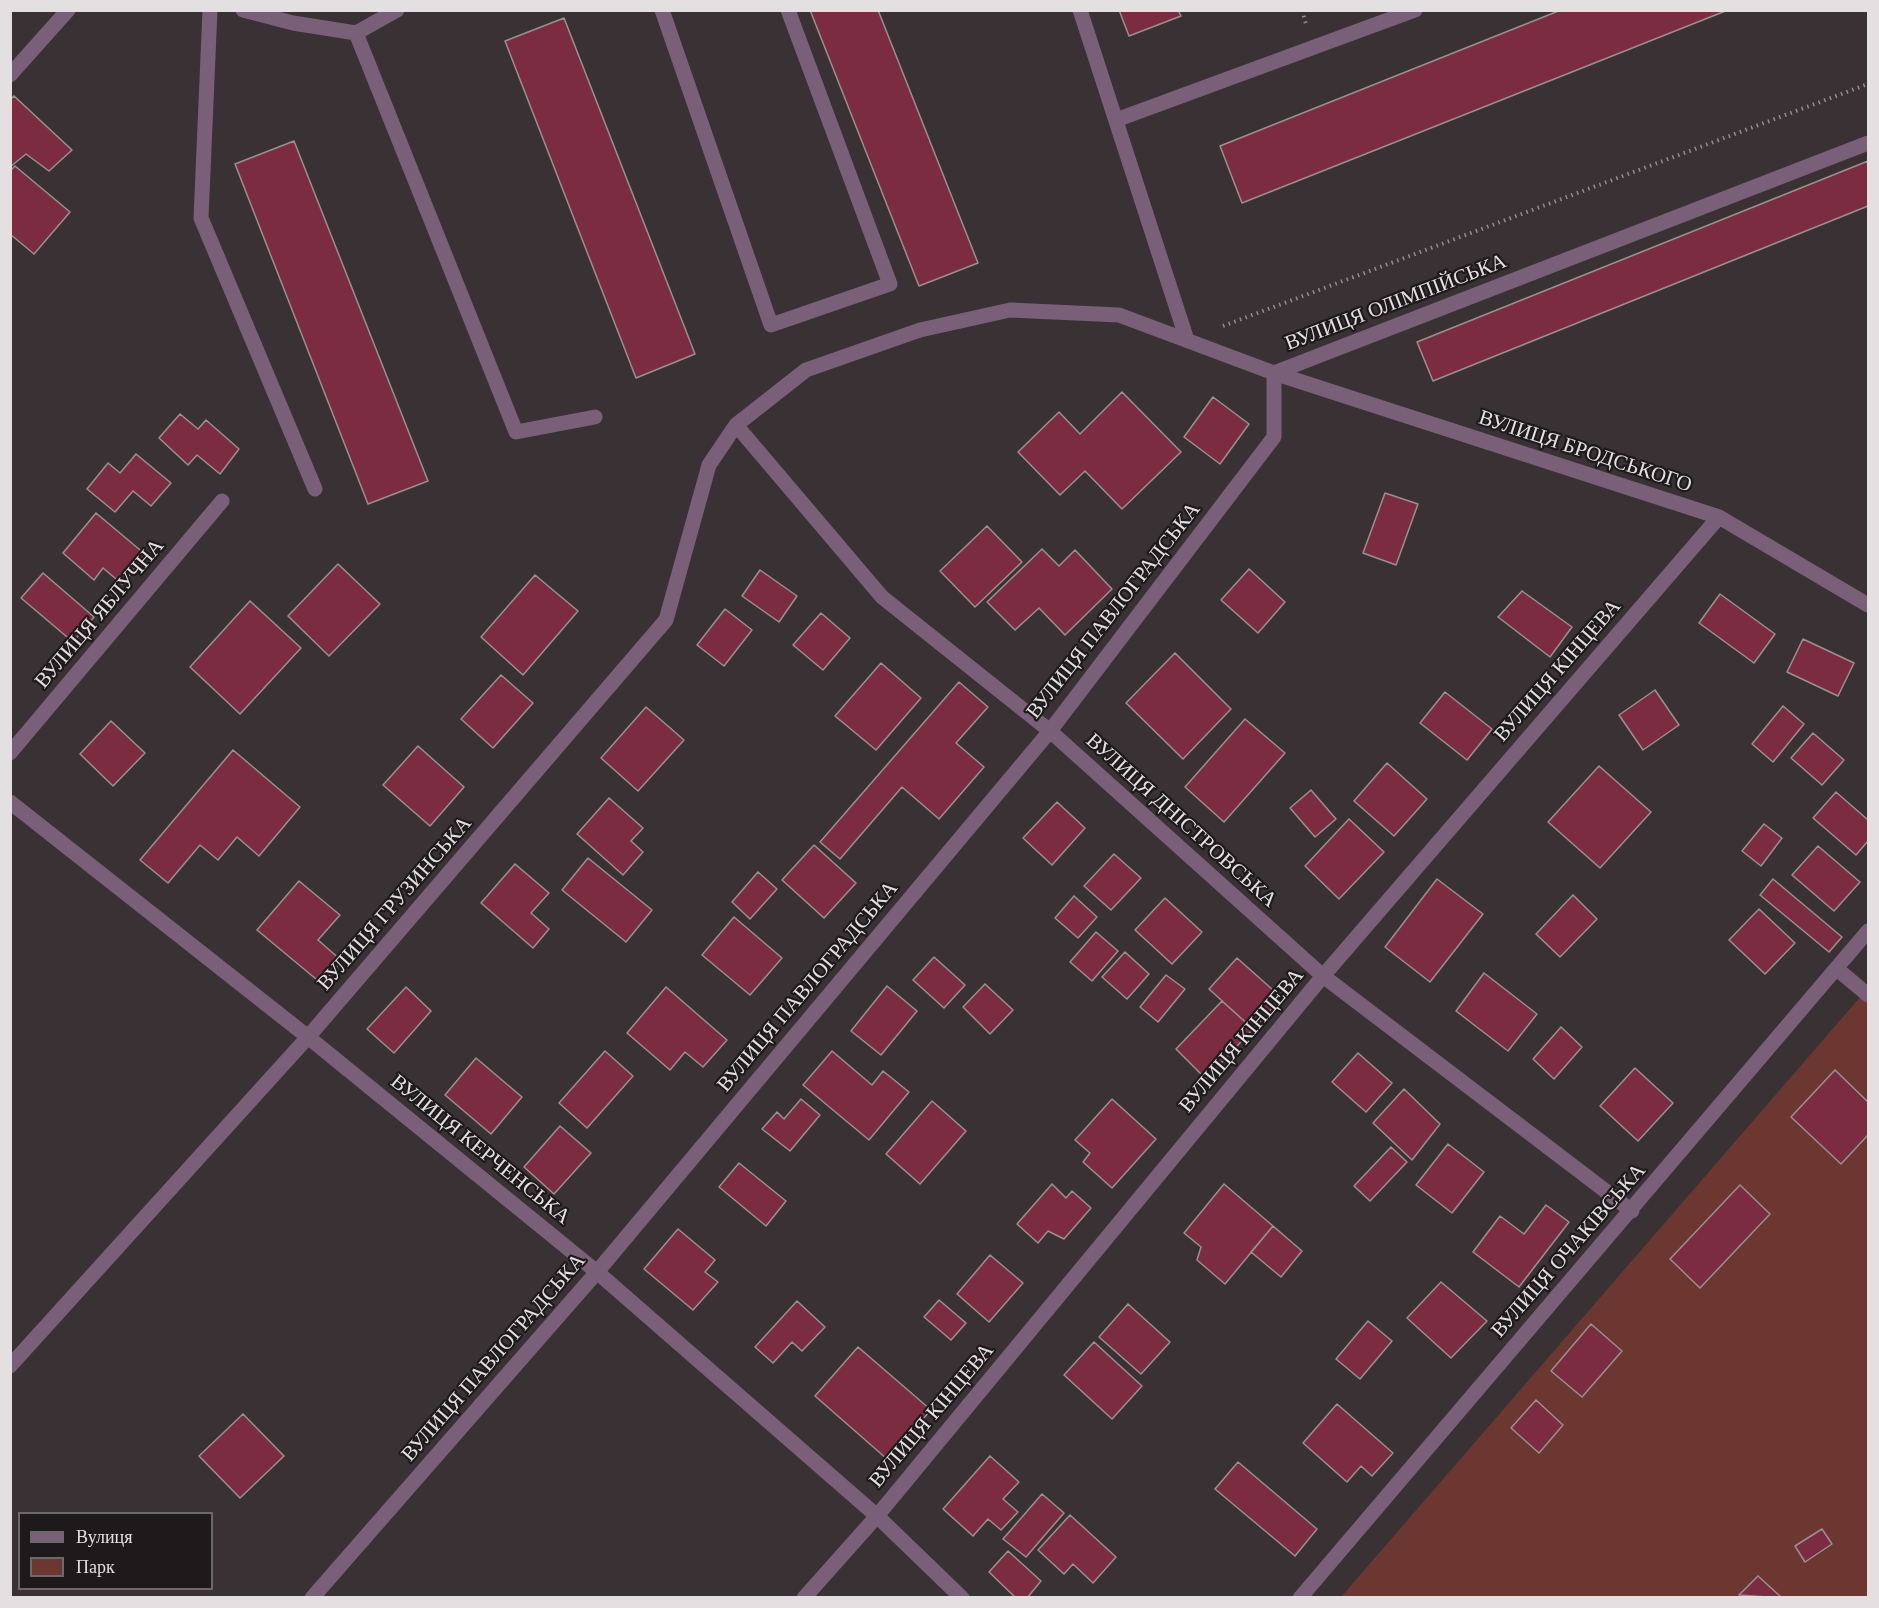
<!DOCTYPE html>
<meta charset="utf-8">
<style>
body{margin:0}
#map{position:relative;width:1879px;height:1608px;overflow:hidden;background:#393134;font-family:"Times New Roman",serif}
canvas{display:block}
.frame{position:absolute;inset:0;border:12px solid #e4dfe1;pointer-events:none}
.legend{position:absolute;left:18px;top:1512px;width:195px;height:78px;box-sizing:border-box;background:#1e1a1c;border:2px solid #6d696b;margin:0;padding:8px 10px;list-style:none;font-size:18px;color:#e4dfe1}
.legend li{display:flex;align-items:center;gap:12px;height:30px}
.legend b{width:30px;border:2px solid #6d696b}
</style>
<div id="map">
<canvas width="1879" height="1608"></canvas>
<div class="frame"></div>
<ul class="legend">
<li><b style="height:8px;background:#795f77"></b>Вулиця</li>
<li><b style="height:16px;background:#6d3731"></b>Парк</li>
</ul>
</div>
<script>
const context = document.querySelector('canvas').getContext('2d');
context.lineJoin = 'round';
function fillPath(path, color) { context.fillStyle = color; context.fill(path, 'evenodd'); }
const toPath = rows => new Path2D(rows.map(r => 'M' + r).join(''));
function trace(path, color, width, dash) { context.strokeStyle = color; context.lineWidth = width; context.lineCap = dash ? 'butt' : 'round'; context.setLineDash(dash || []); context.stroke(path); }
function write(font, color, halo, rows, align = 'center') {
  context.font = font + ' "Times New Roman",serif'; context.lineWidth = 4.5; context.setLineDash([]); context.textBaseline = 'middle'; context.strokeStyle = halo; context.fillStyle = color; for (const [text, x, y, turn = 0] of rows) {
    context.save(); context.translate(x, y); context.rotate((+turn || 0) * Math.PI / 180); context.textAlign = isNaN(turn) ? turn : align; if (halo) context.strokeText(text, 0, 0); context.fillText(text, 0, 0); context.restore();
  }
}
fillPath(toPath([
 [1868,988,1868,1597,1341,1597]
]), '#6d3731');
const building = toPath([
 [810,10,878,10,978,263,919,286,810,10],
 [1119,10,1178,10,1181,16,1129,36,1119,10],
 [1561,10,1728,10,1242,203,1220,146,1561,10],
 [564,18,695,354,636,378,505,41,564,18],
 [14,96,72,150,49,171,26,154,10,167,10,100,14,96],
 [294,141,428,481,368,504,235,164,294,141],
 [1868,161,1868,206,1433,381,1417,342,1868,161],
 [15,166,70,212,34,254,10,234,10,171,15,166],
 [1122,392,1181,452,1122,509,1085,471,1060,495,1018,452,1059,412,1080,434,1122,392],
 [1213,397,1249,424,1220,464,1184,437,1213,397],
 [180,414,198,429,206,420,239,449,220,474,197,455,188,465,159,438,180,414],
 [136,454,171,483,151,506,133,491,115,512,87,489,108,463,120,473,136,454],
 [1385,493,1418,504,1396,565,1363,553,1385,493],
 [96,513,146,555,122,584,103,568,94,580,63,553,96,513],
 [987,526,1022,562,975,607,940,571,987,526],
 [1042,549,1059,566,1075,550,1112,589,1065,635,1039,608,1015,630,987,602,1042,549],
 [338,564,380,604,329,656,288,616,338,564],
 [1249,569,1285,602,1258,633,1221,600,1249,569],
 [760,570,797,596,779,622,742,596,760,570],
 [43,573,94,617,73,642,21,598,43,573],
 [535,575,578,611,523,675,481,637,535,575],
 [1522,591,1572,627,1550,657,1498,617,1522,591],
 [1720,594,1775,634,1754,663,1699,623,1720,594],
 [250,601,301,648,240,714,190,667,250,601],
 [725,609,752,630,724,666,697,645,725,609],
 [821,613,850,638,823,670,793,645,821,613],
 [1803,639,1854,663,1838,696,1787,672,1803,639],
 [1175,653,1231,709,1183,759,1126,703,1175,653],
 [881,663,921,698,876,750,835,716,881,663],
 [501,675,533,703,493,748,461,719,501,675],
 [959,682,988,707,956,743,984,767,939,819,902,787,840,859,820,842,959,682],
 [1655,690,1679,725,1643,750,1619,715,1655,690],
 [1445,692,1492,729,1467,760,1420,723,1445,692],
 [1783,706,1804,724,1773,762,1752,744,1783,706],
 [646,707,684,740,638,791,601,758,646,707],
 [1245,719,1285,753,1224,822,1185,787,1245,719],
 [111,721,145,753,113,786,80,754,111,721],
 [1813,733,1844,760,1822,785,1791,758,1813,733],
 [418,746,464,787,430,826,383,785,418,746],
 [233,750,300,807,259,856,237,837,218,860,200,845,168,883,140,860,233,750],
 [1387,763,1427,799,1394,836,1354,801,1387,763],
 [1599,766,1651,812,1600,868,1548,822,1599,766],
 [1311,790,1336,819,1315,837,1290,808,1311,790],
 [1836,792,1868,820,1868,841,1856,855,1813,818,1836,792],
 [609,798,643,828,631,841,643,852,623,875,577,834,609,798],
 [1057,802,1085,828,1052,865,1023,838,1057,802],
 [1349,819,1384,852,1339,899,1305,866,1349,819],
 [1764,824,1782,838,1761,866,1742,851,1764,824],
 [814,845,856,883,824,918,782,880,814,845],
 [1818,846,1860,882,1834,911,1792,875,1818,846],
 [1114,854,1141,878,1111,910,1084,886,1114,854],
 [588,858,652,910,626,942,562,890,588,858],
 [515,864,549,893,531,913,549,929,533,948,481,903,515,864],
 [758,872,777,889,750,919,732,902,758,872],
 [1437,879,1483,914,1430,982,1385,947,1437,879],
 [1773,879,1842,937,1829,952,1760,895,1773,879],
 [299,881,340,915,318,940,342,961,322,984,257,930,299,881],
 [1573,895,1597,919,1560,957,1536,934,1573,895],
 [1074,896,1097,917,1078,938,1055,918,1074,896],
 [1165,898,1202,932,1172,964,1135,930,1165,898],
 [1759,909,1795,943,1765,974,1729,940,1759,909],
 [734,917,782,958,750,995,702,955,734,917],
 [1096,932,1118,951,1092,981,1070,962,1096,932],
 [1125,952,1149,974,1127,999,1102,977,1125,952],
 [934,957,965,985,944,1008,913,980,934,957],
 [1237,958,1282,998,1253,1029,1209,989,1237,958],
 [1484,973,1537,1014,1508,1051,1456,1011,1484,973],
 [1166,975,1185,989,1158,1022,1140,1007,1166,975],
 [985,984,1013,1010,990,1034,963,1007,985,984],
 [887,986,917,1011,881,1055,851,1031,887,986],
 [406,987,431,1011,394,1053,367,1029,406,987],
 [666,987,727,1040,703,1067,685,1052,670,1070,627,1033,666,987],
 [1222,1001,1253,1029,1206,1079,1176,1049,1222,1001],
 [1561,1027,1582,1047,1554,1079,1533,1059,1561,1027],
 [605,1051,633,1076,587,1128,559,1103,605,1051],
 [832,1051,872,1085,883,1071,909,1092,869,1140,803,1085,832,1051],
 [1358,1053,1392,1083,1366,1112,1332,1082,1358,1053],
 [476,1058,522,1097,491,1134,445,1095,476,1058],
 [1635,1068,1673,1103,1638,1141,1600,1106,1635,1068],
 [1835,1070,1868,1102,1868,1135,1841,1164,1791,1117,1835,1070],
 [1404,1089,1440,1124,1412,1160,1373,1123,1404,1089],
 [801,1099,820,1115,790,1151,762,1129,777,1112,784,1119,801,1099],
 [1112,1099,1156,1139,1112,1188,1083,1162,1090,1153,1075,1140,1112,1099],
 [932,1101,966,1131,920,1184,886,1154,932,1101],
 [560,1126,591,1153,554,1194,524,1167,560,1126],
 [1448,1144,1484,1172,1452,1213,1416,1185,1448,1144],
 [1391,1147,1407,1162,1370,1201,1354,1186,1391,1147],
 [739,1163,786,1201,766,1226,719,1187,739,1163],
 [1052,1184,1066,1198,1072,1191,1091,1208,1064,1239,1048,1231,1038,1243,1017,1224,1052,1184],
 [1224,1184,1273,1226,1225,1284,1197,1260,1201,1247,1184,1233,1224,1184],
 [1740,1185,1770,1214,1700,1288,1670,1259,1740,1185],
 [1546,1205,1569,1222,1519,1287,1473,1252,1500,1216,1524,1234,1546,1205],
 [1273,1226,1302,1251,1281,1277,1251,1252,1273,1226],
 [678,1229,715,1260,705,1272,718,1282,693,1310,644,1269,678,1229],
 [990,1255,1023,1283,989,1322,957,1294,990,1255],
 [1441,1282,1487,1321,1451,1358,1407,1318,1441,1282],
 [939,1300,966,1323,951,1340,924,1317,939,1300],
 [797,1301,825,1327,802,1351,792,1342,773,1363,755,1347,797,1301],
 [1128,1304,1170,1342,1141,1374,1099,1337,1128,1304],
 [1368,1321,1392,1341,1360,1379,1336,1359,1368,1321],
 [1591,1324,1622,1351,1582,1397,1551,1371,1591,1324],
 [1094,1342,1142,1386,1112,1419,1064,1375,1094,1342],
 [858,1347,931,1410,887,1459,815,1396,858,1347],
 [1536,1400,1563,1425,1539,1453,1511,1428,1536,1400],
 [1337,1404,1393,1453,1372,1476,1361,1466,1347,1482,1303,1443,1337,1404],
 [243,1414,284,1456,240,1498,199,1456,243,1414],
 [990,1456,1019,1482,1003,1499,1018,1512,1001,1530,988,1519,973,1536,943,1509,990,1456],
 [1238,1462,1317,1529,1295,1556,1215,1489,1238,1462],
 [1042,1494,1064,1513,1026,1557,1003,1539,1042,1494],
 [1070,1515,1116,1557,1093,1583,1073,1564,1064,1574,1038,1550,1070,1515],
 [1822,1529,1832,1544,1805,1562,1795,1546,1822,1529],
 [1008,1551,1041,1581,1027,1598,1016,1598,989,1572,1008,1551],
 [1758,1576,1781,1597,1781,1598,1739,1595,1758,1576]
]);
fillPath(building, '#7c2c40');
trace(building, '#9b9091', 1.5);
trace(toPath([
 [1302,10,1306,24],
 [1223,326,1868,84]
]), '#938c8f', 4, [1.5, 4.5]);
trace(toPath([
 [210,10,201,218,315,489],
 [243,10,293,23,356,33,397,10],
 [662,10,771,325,890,284,788,10],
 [1080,10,1187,340],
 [356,33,516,432,595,417],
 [1116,120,1415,10],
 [1837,969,1868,995]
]), '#795f77', 15);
trace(toPath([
 [10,75,68,10],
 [1274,373,1868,143],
 [736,425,882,597,1050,731,1323,976,1632,1211],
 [10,753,222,501],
 [10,802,308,1037,597,1272,877,1516,962,1598],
 [10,1366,308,1037,666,620,709,465,736,425,806,370,920,330,1010,310,1119,315,1274,373,1719,517,1868,605],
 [312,1598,597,1272,1050,731,1274,437,1274,373],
 [804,1598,877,1516,1323,976,1719,517],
 [1300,1598,1868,931]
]), '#795f77', 15);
write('21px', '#e4dfe1', '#1e1a1c', [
 ["ВУЛИЦЯ ОЛІМПІЙСЬКА",1396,303,-21],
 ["ВУЛИЦЯ БРОДСЬКОГО",1585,452,18],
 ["ВУЛИЦЯ ПАВЛОГРАДСЬКА",1114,611,-52],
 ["ВУЛИЦЯ ЯБЛУЧНА",100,614,-50],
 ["ВУЛИЦЯ КІНЦЕВА",1558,671,-49],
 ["ВУЛИЦЯ ДНІСТРОВСЬКА",1181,821,42],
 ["ВУЛИЦЯ ГРУЗИНСЬКА",395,904,-49],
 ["ВУЛИЦЯ ПАВЛОГРАДСЬКА",808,987,-50],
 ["ВУЛИЦЯ КІНЦЕВА",1242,1041,-50],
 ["ВУЛИЦЯ КЕРЧЕНСЬКА",480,1150,39],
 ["ВУЛИЦЯ ОЧАКІВСЬКА",1569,1251,-49],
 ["ВУЛИЦЯ ПАВЛОГРАДСЬКА",494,1358,-49],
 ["ВУЛИЦЯ КІНЦЕВА",932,1416,-50]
]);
</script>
